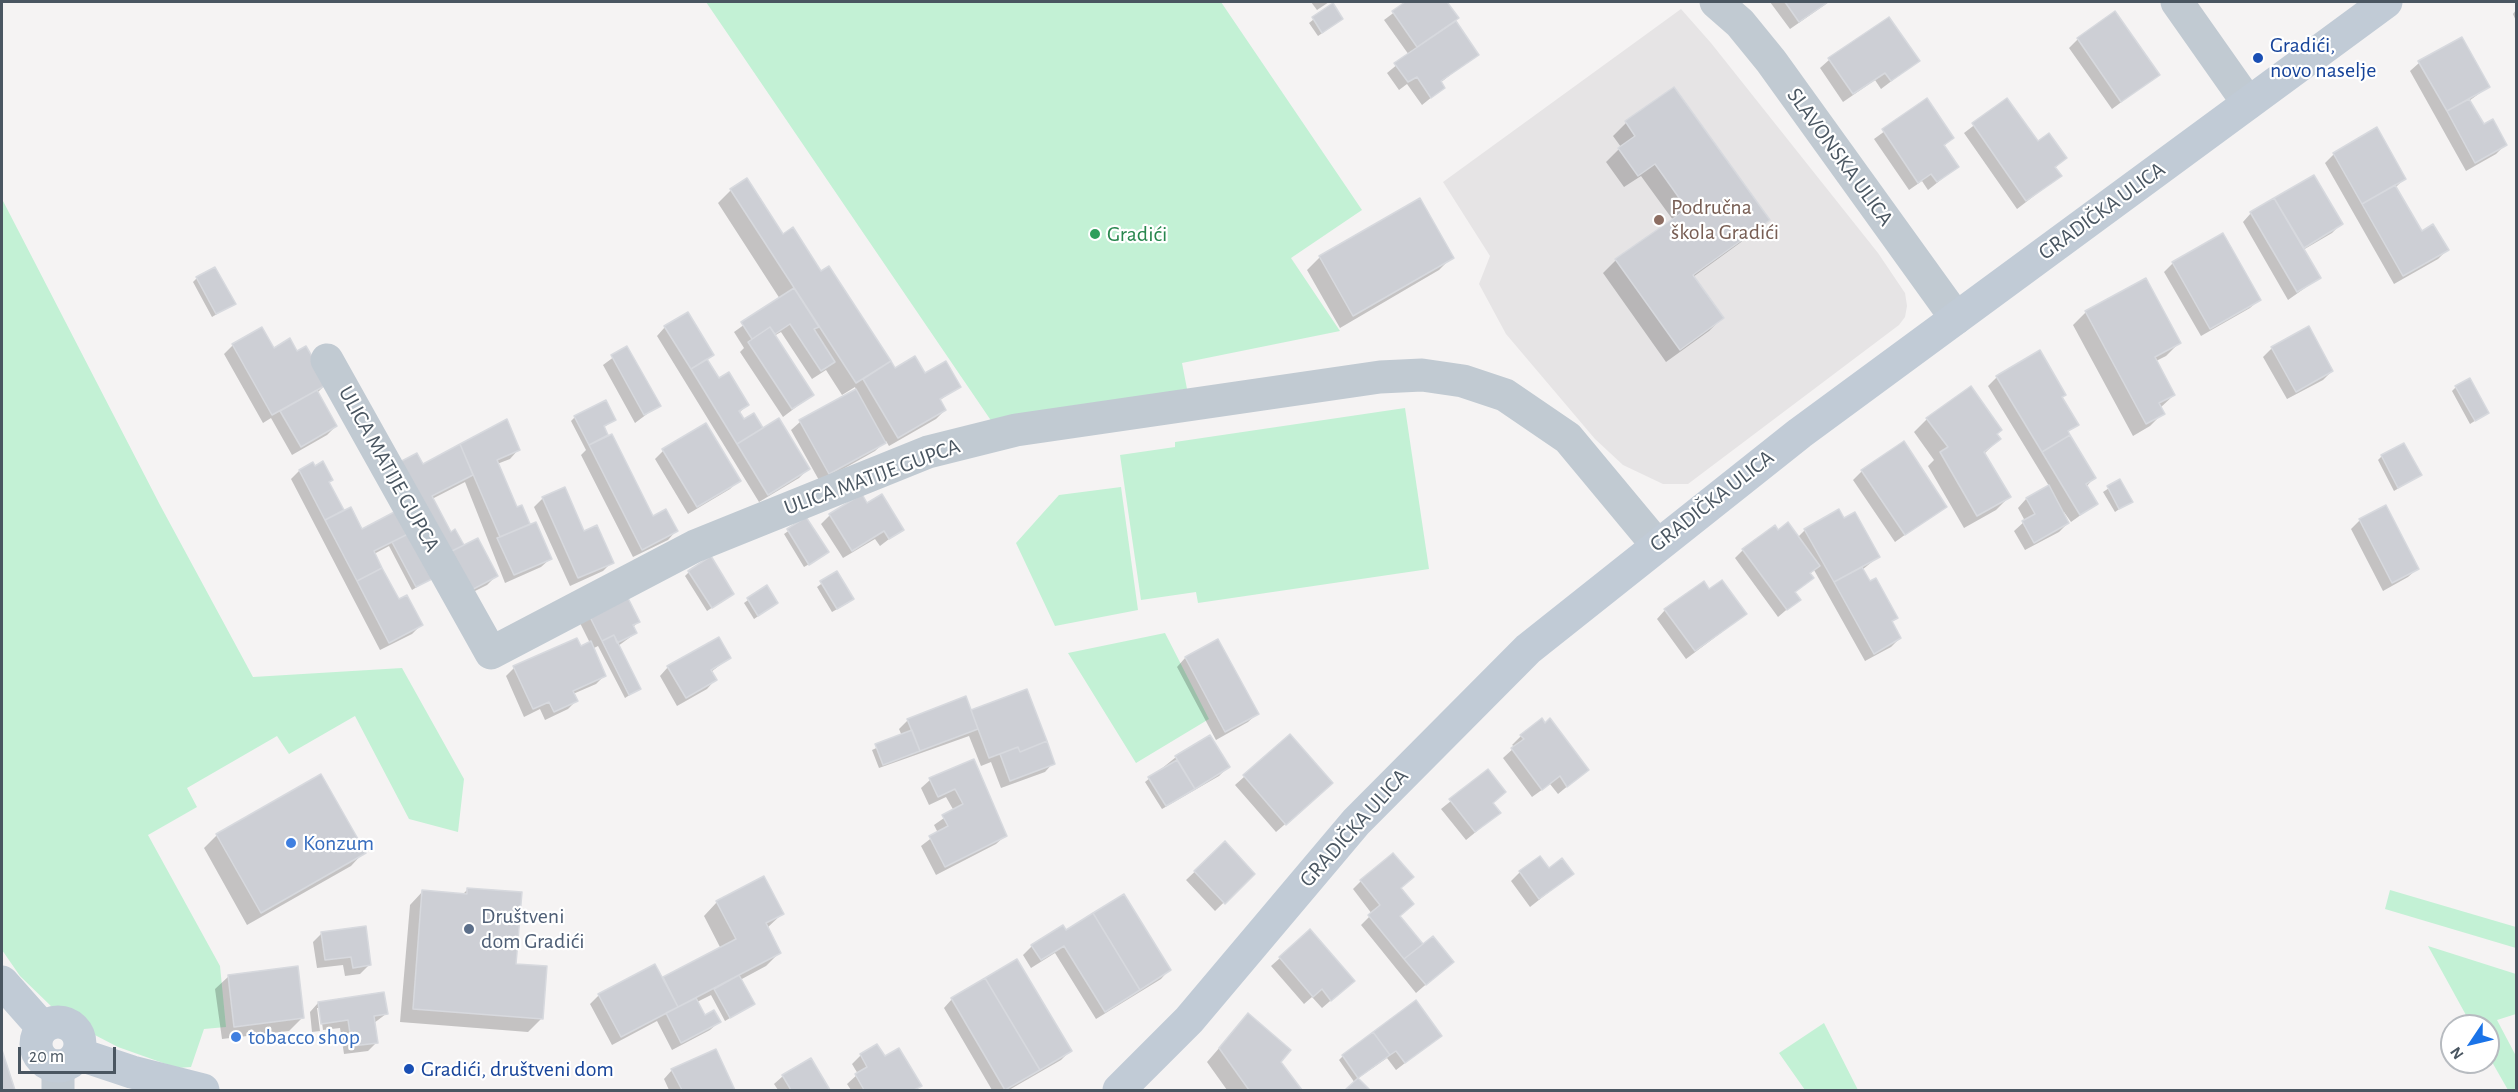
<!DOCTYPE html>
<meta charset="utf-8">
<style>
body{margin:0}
#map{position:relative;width:2518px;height:1092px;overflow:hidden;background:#f5f3f3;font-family:"Alegreya Sans",sans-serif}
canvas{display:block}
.frame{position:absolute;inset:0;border:3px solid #4a5661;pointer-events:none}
.north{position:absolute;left:2440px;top:1014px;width:60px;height:60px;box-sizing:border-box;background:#fff;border:2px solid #b7bbc0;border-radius:50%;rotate:235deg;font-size:16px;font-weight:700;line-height:24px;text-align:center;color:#4a5661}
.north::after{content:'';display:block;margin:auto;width:21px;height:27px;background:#1a73e8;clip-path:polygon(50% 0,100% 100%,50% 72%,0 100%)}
.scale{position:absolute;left:18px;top:1047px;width:98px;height:27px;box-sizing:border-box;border:3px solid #4a5661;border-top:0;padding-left:8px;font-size:18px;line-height:21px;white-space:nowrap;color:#4a5661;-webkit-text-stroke:4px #fff;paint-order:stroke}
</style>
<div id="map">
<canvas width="2518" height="1092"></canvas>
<div class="frame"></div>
<div class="north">N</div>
<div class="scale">20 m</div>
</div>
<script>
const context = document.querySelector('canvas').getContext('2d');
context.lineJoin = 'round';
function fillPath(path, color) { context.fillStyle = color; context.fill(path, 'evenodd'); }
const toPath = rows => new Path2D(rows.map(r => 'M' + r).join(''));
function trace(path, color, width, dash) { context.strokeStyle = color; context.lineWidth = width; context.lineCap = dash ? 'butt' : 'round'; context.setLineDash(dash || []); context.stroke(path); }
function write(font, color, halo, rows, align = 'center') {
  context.font = font + ' "Alegreya Sans",sans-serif'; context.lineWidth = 4.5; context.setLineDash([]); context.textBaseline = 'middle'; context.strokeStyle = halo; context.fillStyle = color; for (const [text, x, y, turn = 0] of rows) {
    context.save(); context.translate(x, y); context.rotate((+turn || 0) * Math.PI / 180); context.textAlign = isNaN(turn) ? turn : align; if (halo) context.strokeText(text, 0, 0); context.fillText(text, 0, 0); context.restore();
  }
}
fillPath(toPath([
 [1681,9,1711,43,1878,253,1905,293,1907,306,1905,317,1899,325,1688,484,1663,484,1623,465,1595,439,1506,334,1479,284,1490,256,1443,182]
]), '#e6e4e5');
fillPath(toPath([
 [706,2,1221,2,1362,210,1291,258,1340,331,1182,363,1187,389,992,422],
 [2,199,160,505,253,677,402,668,464,779,458,832,409,819,355,716,289,754,277,736,187,788,197,807,148,835,220,966,226,1027,204,1029,191,1067,177,1068,118,1047,89,1032,53,1008,20,976,2,950],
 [1405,408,1429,569,1198,603,1196,592,1141,600,1120,455,1175,447,1175,442],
 [1121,487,1138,610,1055,626,1016,543,1059,495],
 [1165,633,1209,719,1136,763,1068,653],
 [2390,890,2516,927,2516,948,2385,909],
 [2428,946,2516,974,2516,1014,2497,1020,2516,1056,2516,1090,2508,1090,2488,1055,2488,1026,2472,1026],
 [1824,1023,1858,1090,1805,1090,1779,1053]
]), '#c3f1d5');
fillPath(toPath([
 [1311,2,1329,2,1317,10],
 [1408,2,1445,2,1457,18,1454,21,1477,54,1440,83,1443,88,1422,105,1407,84,1399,90,1387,73,1409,55,1384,20],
 [1770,2,1829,2,1790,29],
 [1332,5,1337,23,1318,36,1309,23],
 [2516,10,2516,21,2513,14],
 [2078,39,2158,75,2112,109,2069,48],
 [1829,60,1918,61,1881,89,1875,80,1843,102,1820,68],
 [2419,63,2488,87,2469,101,2483,126,2505,145,2496,154,2466,171,2410,71],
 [2007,100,2037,143,2065,158,2055,168,2060,176,2017,209,1964,133],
 [1926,101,1952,138,1943,147,1957,167,1928,190,1922,181,1909,190,1874,139],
 [1626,123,1768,219,1755,232,1693,277,1722,318,1709,331,1666,362,1603,273,1616,260,1673,220,1641,176,1624,187,1606,162,1621,147,1613,136],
 [2334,154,2405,178,2395,188,2421,233,2447,250,2438,259,2394,284,2325,163],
 [2313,177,2341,224,2332,233,2303,250,2319,278,2288,300,2243,222,2251,213],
 [731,190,820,273,828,268,894,370,924,375,959,386,939,401,945,410,936,419,889,446,886,441,875,451,820,482,791,430,800,422,856,390,855,387,842,395,826,370,812,379,781,332,774,336,812,395,783,417,740,352,744,348,734,332,780,299,718,203],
 [1320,257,1452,257,1439,270,1340,328,1307,270],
 [2173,263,2259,300,2250,308,2201,336,2164,272],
 [197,278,234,304,212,317,193,282],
 [2086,312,2180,342,2166,356,2156,361,2174,395,2160,408,2163,413,2150,426,2133,436,2073,325],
 [665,327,712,355,706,360,718,380,747,405,739,413,744,422,762,430,808,469,799,478,759,502,657,336],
 [233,345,297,353,326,384,317,393,336,426,327,435,292,455,271,418,263,423,224,354],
 [626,348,659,405,635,423,603,365],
 [2272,348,2332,371,2323,380,2287,399,2263,357],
 [1997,377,2064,395,2061,398,2077,424,2067,433,2094,478,2086,487,2096,504,2071,522,2064,512,2062,513,2068,523,2059,532,2025,550,2014,531,2025,521,2018,508,2026,499,2049,486,1988,386],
 [2456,387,2487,413,2470,424,2452,391],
 [575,417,614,420,603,428,606,435,601,440,652,518,676,531,668,540,633,557,581,455,586,450,571,421],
 [1927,419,1996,434,1999,439,1984,454,2009,497,1996,510,1964,528,1928,466,1934,460,1914,432],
 [506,421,518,450,510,459,497,464,516,509,521,507,529,526,550,559,541,567,505,583,465,482,432,499,450,534,455,531,463,547,496,576,487,585,455,601,422,466],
 [663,451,739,480,730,489,688,514,655,459],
 [2382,456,2420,475,2394,491,2378,460],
 [315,468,332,480,328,483,344,512,361,531,397,512,432,578,412,590,389,546,374,554,398,601,421,625,412,634,380,650,291,479,299,471],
 [1862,471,1945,506,1895,542,1853,480],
 [2120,481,2131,501,2115,512,2103,492],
 [543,498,584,532,612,562,603,571,570,586,534,507],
 [866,505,902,529,880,546,875,539,843,558,821,524,830,515],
 [806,519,823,556,804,567,784,534],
 [1843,520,1878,557,1862,570,1897,618,1891,623,1900,638,1891,647,1865,661,1814,570,1809,575,1812,578,1794,593,1799,599,1778,617,1735,558,1743,550,1778,532,1797,538,1805,530],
 [2360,520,2417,569,2408,577,2383,591,2351,529],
 [689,572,728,597,707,611,685,576],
 [836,573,848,603,832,612,817,587],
 [766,587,773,606,754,619,744,603],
 [1709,591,1746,614,1686,659,1657,619,1665,610],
 [588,612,638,622,633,627,636,633,618,646,639,689,625,698,598,646,592,649,605,675,596,684,573,694,576,701,568,709,545,720,540,709,524,717,506,676,514,668,590,643,579,621],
 [1218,641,1257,714,1248,722,1216,740,1177,667,1185,658],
 [729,658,711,672,715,680,707,689,677,706,660,676,668,667],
 [970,712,1053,763,1045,772,1001,788,991,762,981,766,969,736,879,768,872,750,902,736,899,729,908,720],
 [1542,720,1587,770,1558,794,1550,784,1532,797,1503,758,1515,747,1512,745,1521,736],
 [1290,736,1322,792,1276,832,1235,785],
 [1209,737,1228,767,1219,776,1162,809,1145,782,1176,757],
 [973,761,1005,836,996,844,936,875,921,846,938,833,934,825,954,811,946,797,929,805,921,788,930,780],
 [1488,771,1504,792,1492,804,1499,813,1466,840,1441,809],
 [320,776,364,852,351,866,247,925,204,848,217,835],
 [1224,844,1253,874,1215,911,1186,880],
 [1548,870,1572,874,1530,907,1511,881,1520,872],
 [763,878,782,914,767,928,779,953,766,966,740,980,753,1004,725,1021,711,995,697,1002,704,1017,719,1022,710,1030,672,1050,657,1021,612,1045,590,1004,599,995,662,980,721,949,704,916,717,902],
 [1361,881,1399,889,1399,917,1423,946,1452,962,1416,993,1361,925,1372,914,1353,889],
 [467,890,541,1019,528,1032,400,1022,410,905,423,891,462,895],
 [1066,932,1169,970,1161,979,1096,1019,1055,953,1031,968,1023,955,1032,946],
 [322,933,369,965,360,974,345,976,343,965,317,968,313,942],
 [1280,958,1344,989,1322,1008,1312,997,1304,1004,1271,966],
 [229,976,302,1018,289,1031,222,1039,215,989],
 [952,999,1070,1051,1061,1060,1009,1090,992,1090,944,1008],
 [318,1003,386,1014,374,1023,377,1042,368,1051,344,1054,340,1028,323,1030,320,1008,317,1008,320,1031,312,1032,310,1012],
 [1248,1015,1279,1062,1300,1090,1227,1090,1207,1062],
 [1440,1036,1396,1070,1387,1058,1357,1079,1368,1090,1347,1090,1355,1083,1339,1060,1343,1056],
 [715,1051,733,1090,669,1090,664,1079,672,1070],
 [861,1055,884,1059,920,1086,915,1090,851,1090,847,1084,858,1074,852,1064],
 [2,1056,13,1090,2,1090],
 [811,1060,828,1090,778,1090,774,1084,783,1076]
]), '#0003');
const building = toPath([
 [1405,2,1447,2,1459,18,1417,47,1392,11,1405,2],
 [1785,2,1828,2,1799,22,1785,2],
 [1333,3,1343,19,1322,33,1312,17,1333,3],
 [2115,11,2160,75,2121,102,2077,38,2115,11],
 [1889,17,1920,61,1891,81,1885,73,1853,94,1828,58,1889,17],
 [1456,21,1479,55,1441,81,1445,88,1431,98,1417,77,1408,82,1394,63,1456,21],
 [2462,37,2490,87,2447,111,2418,61,2462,37],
 [1674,87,1770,220,1693,275,1724,318,1680,350,1615,259,1687,209,1655,164,1638,176,1618,148,1635,136,1625,121,1674,87],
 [1927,98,1954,138,1944,145,1959,167,1937,182,1931,174,1918,183,1882,129,1927,98],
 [2007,98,2038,141,2049,133,2067,158,2055,167,2062,176,2026,201,1972,123,2007,98],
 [2469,99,2484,124,2493,119,2507,145,2475,163,2447,111,2469,99],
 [2377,127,2406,179,2362,204,2333,153,2377,127],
 [2314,175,2343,224,2304,248,2274,198,2314,175],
 [747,178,783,234,793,227,821,271,829,266,891,361,856,383,730,189,747,178],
 [2395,185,2422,231,2433,224,2449,250,2403,276,2362,204,2395,185],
 [1420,198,1454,258,1353,316,1319,256,1420,198],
 [2274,198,2321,278,2297,292,2250,212,2274,198],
 [2223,233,2261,300,2210,329,2172,262,2223,233],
 [215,267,236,304,216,314,196,277,215,267],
 [2146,278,2181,343,2155,357,2175,395,2159,403,2165,414,2146,424,2085,311,2146,278],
 [794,288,819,327,814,329,835,362,821,371,790,324,775,334,770,327,752,339,741,322,794,288],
 [688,312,714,355,691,369,664,326,688,312],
 [2309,326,2333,371,2296,392,2271,347,2309,326],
 [262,327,274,348,290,338,297,351,306,346,328,384,272,415,232,344,262,327],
 [770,327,814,395,792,409,748,342,770,327],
 [627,346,661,406,644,415,611,355,627,346],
 [2040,350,2066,395,2062,397,2079,425,2068,431,2070,435,2042,452,1996,376,2040,350],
 [915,356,925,373,946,361,961,387,940,399,946,410,898,438,863,379,891,361,895,368,915,356],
 [707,359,719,378,729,372,749,405,739,411,744,419,754,413,763,428,737,444,691,369,707,359],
 [2470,378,2489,413,2475,421,2455,386,2470,378],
 [1971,386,2002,430,1997,434,2001,439,1984,452,2011,497,1977,516,1940,452,1948,447,1926,418,1971,386],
 [856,389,886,443,829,474,799,420,856,389],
 [317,390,337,426,301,447,280,411,317,390],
 [606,400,616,420,604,426,608,435,589,445,574,416,606,400],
 [779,418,810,469,768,495,737,444,779,418],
 [507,419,520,450,497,460,517,507,522,505,530,524,500,537,460,444,507,419],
 [706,423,741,481,697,507,662,449,706,423],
 [612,434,653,516,666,509,678,531,642,550,589,445,612,434],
 [2070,435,2096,478,2086,484,2098,504,2080,515,2042,452,2070,435],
 [1904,441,1947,507,1905,535,1861,470,1904,441],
 [2404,443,2422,475,2398,488,2381,455,2404,443],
 [460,444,473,475,432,496,451,532,455,529,464,545,444,555,396,464,417,453,423,464,460,444],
 [323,461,333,480,329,482,344,510,325,520,299,470,313,462,315,466,323,461],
 [2120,479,2133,502,2119,509,2107,486,2120,479],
 [2049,485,2069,523,2034,543,2022,521,2035,514,2026,498,2049,485],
 [565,487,584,531,597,525,614,563,578,578,542,497,565,487],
 [862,494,867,503,882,494,904,530,889,539,884,531,852,551,829,514,862,494],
 [2386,505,2419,569,2392,583,2359,519,2386,505],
 [351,507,362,529,398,510,410,533,374,551,382,568,357,581,325,520,351,507],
 [1839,509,1844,518,1855,512,1880,557,1834,582,1804,529,1839,509],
 [806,517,829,552,809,565,787,529,806,517],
 [536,522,552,559,514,575,497,538,536,522],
 [1788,522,1820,566,1810,573,1814,578,1795,592,1801,600,1787,610,1742,549,1775,525,1778,530,1788,522],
 [410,533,434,578,416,587,392,542,410,533],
 [478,538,498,576,464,594,444,555,478,538],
 [711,556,734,594,712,608,688,571,711,556],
 [1862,567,1870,581,1876,578,1898,618,1892,621,1901,638,1874,654,1834,582,1862,567],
 [382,568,399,599,407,595,423,625,389,643,357,581,382,568],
 [837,571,854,599,837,609,820,581,837,571],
 [1722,580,1747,614,1695,651,1664,609,1704,581,1709,589,1722,580],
 [767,585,778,603,758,616,747,598,767,585],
 [625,592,640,622,633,625,637,633,617,643,614,635,602,641,587,611,625,592],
 [614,635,641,689,629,695,602,641,614,635],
 [719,637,731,658,711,670,717,680,686,698,667,666,719,637],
 [577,638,581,646,591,641,606,676,573,691,578,701,554,712,549,702,533,709,513,666,577,638],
 [1218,639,1259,714,1225,732,1185,657,1218,639],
 [1027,689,1047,741,1020,752,1018,747,989,758,971,710,1027,689],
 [966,696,978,729,920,751,907,719,966,696],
 [1542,718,1545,723,1550,718,1589,770,1567,787,1560,776,1542,790,1511,748,1524,739,1520,735,1542,718],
 [912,730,920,751,883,765,875,744,912,730],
 [1290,734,1333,783,1286,825,1243,775,1290,734],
 [1210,735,1230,767,1195,789,1175,756,1210,735],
 [1047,741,1055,764,1010,781,1000,754,1018,747,1020,752,1047,741],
 [974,759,1007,836,945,867,929,836,948,826,942,815,963,804,955,789,938,797,929,778,974,759],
 [1177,760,1195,789,1166,806,1148,777,1177,760],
 [1488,769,1506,792,1493,803,1501,813,1475,832,1449,799,1488,769],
 [321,774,366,853,261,913,216,834,321,774],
 [1225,841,1255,874,1225,904,1194,871,1225,841],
 [1393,853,1414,877,1401,888,1414,904,1400,916,1423,944,1404,959,1368,915,1380,905,1360,880,1393,853],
 [1540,856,1549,868,1562,858,1574,874,1539,899,1519,871,1540,856],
 [764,876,784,914,766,923,781,953,678,1007,663,977,736,939,716,901,764,876],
 [467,888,522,892,516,964,547,966,543,1019,413,1009,422,890,467,894,467,888],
 [1124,894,1171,970,1140,990,1093,913,1124,894],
 [1093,913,1140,990,1105,1012,1064,946,1041,960,1031,945,1063,925,1066,930,1093,913],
 [366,926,371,965,353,968,351,957,325,960,321,932,366,926],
 [1310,929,1355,981,1331,1001,1322,989,1313,997,1279,957,1310,929],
 [1433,936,1454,962,1426,985,1404,959,1433,936],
 [1017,959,1072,1051,1040,1070,985,978,1017,959],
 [655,964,678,1007,621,1037,598,994,655,964],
 [298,966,304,1018,234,1027,228,975,298,966],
 [739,975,755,1004,730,1018,714,989,739,975],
 [985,978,1040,1070,1005,1090,951,998,985,978],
 [384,992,388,1014,374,1016,378,1043,352,1046,348,1020,321,1024,318,1002,384,992],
 [696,998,705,1015,714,1010,721,1022,681,1043,666,1013,696,998],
 [1416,1000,1442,1036,1405,1063,1396,1051,1390,1055,1373,1032,1416,1000],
 [1248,1013,1291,1050,1281,1062,1302,1090,1249,1090,1219,1048,1248,1013],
 [1373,1032,1390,1055,1358,1078,1342,1055,1373,1032],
 [877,1044,885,1056,899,1048,922,1086,914,1090,864,1090,855,1074,867,1067,860,1054,877,1044],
 [716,1049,735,1090,682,1090,671,1069,716,1049],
 [2,1050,15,1090,2,1090,2,1050],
 [811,1058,830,1090,791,1090,782,1075,811,1058],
 [1358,1078,1370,1090,1345,1090,1358,1078]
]);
fillPath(building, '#cdcfd5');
trace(building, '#d7d9de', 1.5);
trace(toPath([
 [1716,2,1740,23,1771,61,1956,318],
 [2177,2,2248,103],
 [327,360,491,653,695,546,928,452,1016,430,1380,377,1422,375,1463,381,1505,395,1568,438,1657,545],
 [58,1090,58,1066]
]), '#c1cad2', 33);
trace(toPath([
 [2,982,42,1027],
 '36 1044a22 22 0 1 1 44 0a22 22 0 1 1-44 0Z',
 [78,1054,132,1072,203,1090],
 [1119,1090,1189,1020,1356,822,1528,649,1800,433,2386,2]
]), '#c1cbd6', 33);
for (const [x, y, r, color] of [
 [2258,58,6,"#1a4fb4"],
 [1659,220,6,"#8d6e63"],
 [1095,234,6,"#2e9e5b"],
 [291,843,6,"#3f7fe0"],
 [469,929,6,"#5c6f8a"],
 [236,1037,6,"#3f7fe0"],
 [409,1069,6,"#1a4fb4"]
]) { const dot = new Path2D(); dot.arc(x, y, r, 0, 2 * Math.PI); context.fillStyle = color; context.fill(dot); trace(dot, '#fff', 2); }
write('22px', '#164399', '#fff', [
 ["Gradići,",2270,45],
 ["novo naselje",2270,70],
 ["Gradići, društveni dom",421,1069]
], 'left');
write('22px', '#4a5661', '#fff', [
 ["SLAVONSKA ULICA",1840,157,54],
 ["GRADIČKA ULICA",2102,211,-36],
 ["ULICA MATIJE GUPCA",389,469,61],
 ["ULICA MATIJE GUPCA",872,477,-20],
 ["GRADIČKA ULICA",1712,501,-38],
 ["GRADIČKA ULICA",1354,828,-48]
]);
write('22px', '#785e54', '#fff', [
 ["Područna",1671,207],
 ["škola Gradići",1671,232]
], 'left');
write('22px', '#27864d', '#fff', [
 ["Gradići",1107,234]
], 'left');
write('22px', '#366cbe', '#fff', [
 ["Konzum",303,843],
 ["tobacco shop",248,1037]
], 'left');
write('22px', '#4e5e75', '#fff', [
 ["Društveni",481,916],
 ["dom Gradići",481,941]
], 'left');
</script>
